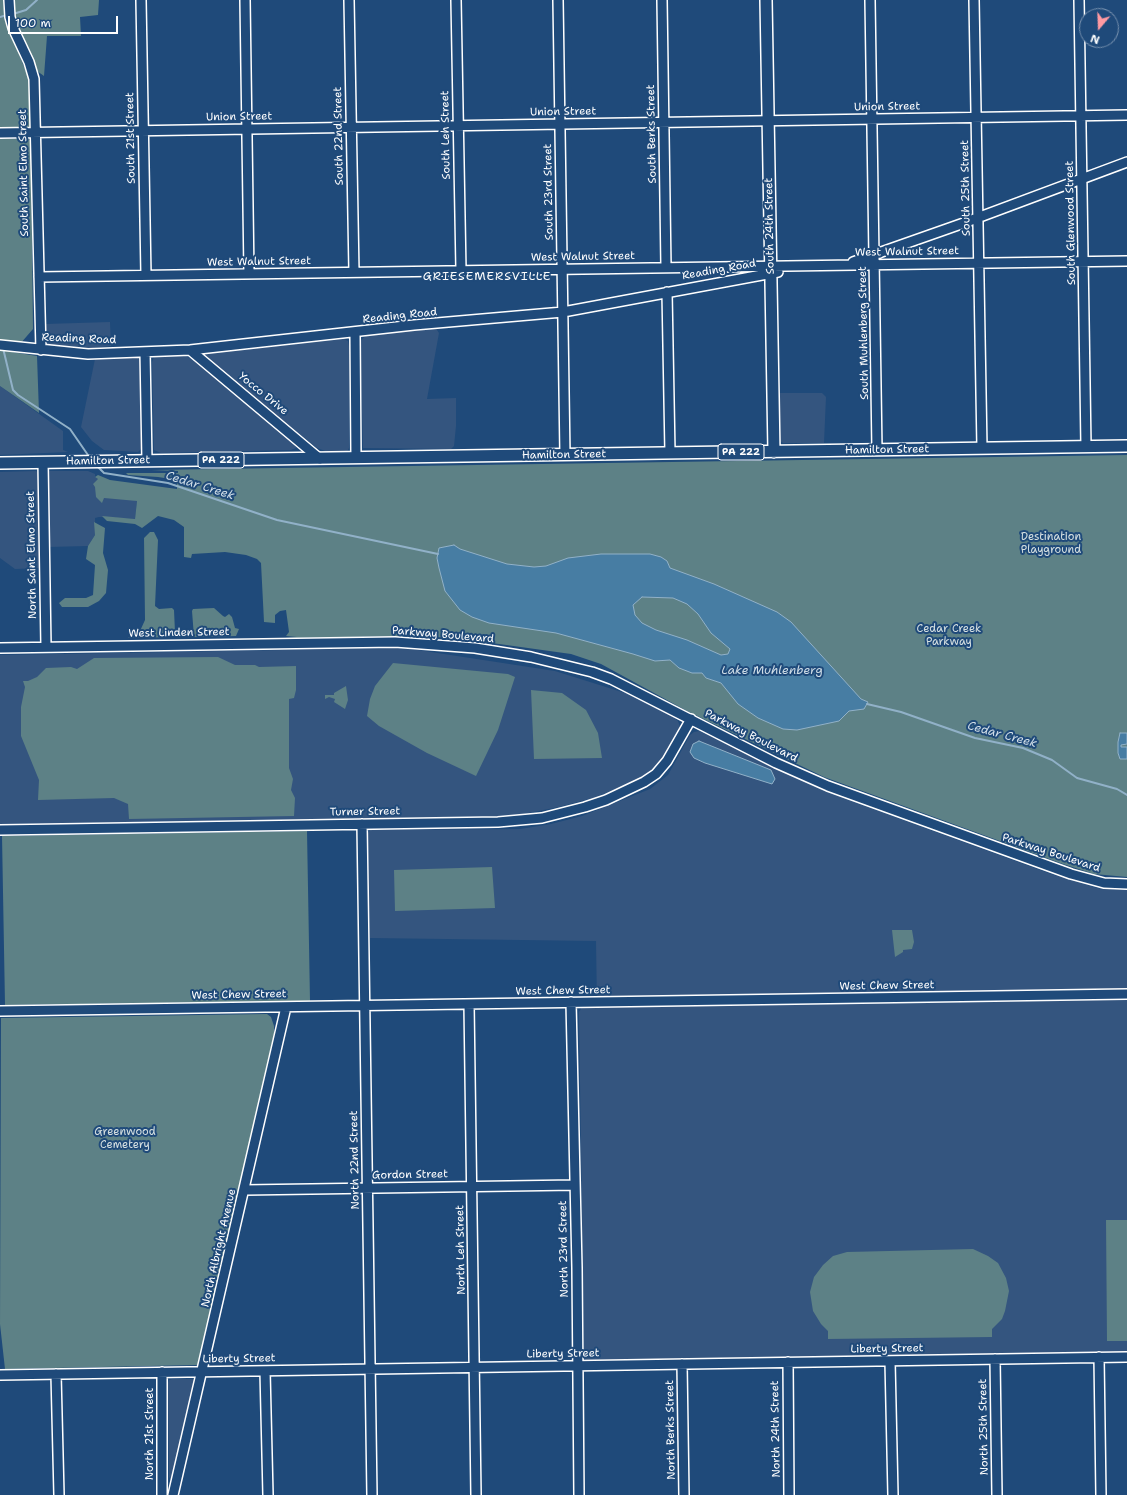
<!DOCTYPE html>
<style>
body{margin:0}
#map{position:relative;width:1127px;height:1495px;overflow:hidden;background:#1f4a7a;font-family:"Shantell Sans",sans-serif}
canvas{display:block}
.north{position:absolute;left:1079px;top:8px;width:40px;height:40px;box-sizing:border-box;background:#1f4a7a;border:1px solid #7992af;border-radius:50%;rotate:199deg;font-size:11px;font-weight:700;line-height:16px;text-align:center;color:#fff}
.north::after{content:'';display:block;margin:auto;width:14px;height:18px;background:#ff9aa2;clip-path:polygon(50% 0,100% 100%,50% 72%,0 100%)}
.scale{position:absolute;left:8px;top:16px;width:110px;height:18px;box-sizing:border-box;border:2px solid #fff;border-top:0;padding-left:5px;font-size:12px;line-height:14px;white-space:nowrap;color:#fff;-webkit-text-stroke:3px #1f4a7a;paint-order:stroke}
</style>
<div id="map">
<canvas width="1127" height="1495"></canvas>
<div class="north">N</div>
<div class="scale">100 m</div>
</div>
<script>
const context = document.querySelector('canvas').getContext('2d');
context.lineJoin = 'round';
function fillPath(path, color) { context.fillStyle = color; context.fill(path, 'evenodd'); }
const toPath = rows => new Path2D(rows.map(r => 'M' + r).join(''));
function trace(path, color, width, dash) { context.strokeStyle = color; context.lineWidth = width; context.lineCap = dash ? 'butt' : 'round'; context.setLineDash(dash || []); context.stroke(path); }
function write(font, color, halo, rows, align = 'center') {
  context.font = font + ' "Shantell Sans",sans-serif'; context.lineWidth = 4; context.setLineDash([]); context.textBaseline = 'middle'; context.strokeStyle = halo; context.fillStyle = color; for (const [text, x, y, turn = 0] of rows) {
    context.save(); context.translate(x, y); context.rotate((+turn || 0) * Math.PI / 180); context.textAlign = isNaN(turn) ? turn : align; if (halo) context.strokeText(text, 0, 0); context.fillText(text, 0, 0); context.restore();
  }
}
fillPath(toPath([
 [110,322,111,346,93,348,52,345,45,343,45,324],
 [435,327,439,333,427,399,456,398,456,426,454,446,451,449,363,448,360,341,367,335],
 [344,339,348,341,349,346,349,448,347,452,328,452,317,448,202,355,204,352,208,351,287,345],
 [183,355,196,361,294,441,296,448,291,450,161,453,154,450,152,362,154,357,158,356],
 [137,357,140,360,141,449,138,452,104,450,92,441,81,427,95,359],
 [0,386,63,431,63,450,68,452,0,455],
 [778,393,822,393,826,397,824,443,783,443,780,441],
 [36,471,39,474,41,568,15,569,0,558,0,472],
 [48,471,88,471,95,474,95,477,137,501,135,519,99,517,95,518,95,535,88,546,48,547],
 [395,648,418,650,555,671,625,693,673,717,678,721,680,727,667,755,657,769,644,778,593,798,559,807,523,814,496,816,339,819,0,824,0,655],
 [699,731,829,793,1054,875,1097,888,1127,890,1127,1352,587,1361,584,1358,579,1012,582,1007,597,1006,596,941,370,938,368,833,370,830,520,829,551,824,582,816,650,789,668,775,690,735,694,732],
 [172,1379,192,1379,196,1381,172,1481,169,1477,168,1383,169,1380]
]), '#34557f');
fillPath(toPath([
 [0,0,99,0,98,15,80,17,81,36,47,36,44,76,37,71,26,48,19,54,29,79,30,127,0,127],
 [0,139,29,139,31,142,33,329,20,344,0,343],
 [0,350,37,356,39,413,0,386],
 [1127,455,1127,877,1094,874,1063,864,824,777,687,711,601,664,571,654,456,638,412,636,285,638,297,637,286,636,289,632,286,610,280,611,275,615,275,623,264,622,261,563,257,559,246,555,225,552,192,554,191,558,184,557,184,527,174,520,158,516,142,528,135,524,107,521,102,516,135,519,137,501,104,498,102,503,96,497,95,487,93,484,98,479,95,477,98,475,110,480,177,489,177,480,158,477,128,475,126,473,178,473,178,471,151,470],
 [94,522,105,528,103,553,108,570,106,593,99,601,88,607,62,607,59,603,65,598,86,598,93,595,95,565,86,559,88,546,95,535],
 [150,532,154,532,158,540,155,606,159,609,172,608,174,610,175,632,172,633,172,637,128,638,140,631,145,620,144,538],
 [214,608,223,616,225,617,229,614,232,617,235,628,239,629,236,636,194,637,192,611,193,609],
 [218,657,235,665,255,665,259,667,296,666,296,690,294,698,289,699,289,768,293,779,291,790,295,798,294,816,129,819,128,804,114,798,38,800,39,780,21,736,21,707,25,687,23,681,28,681,37,677,46,668,71,667,77,669,94,658],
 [393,663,508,674,515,677,498,730,476,776,427,753,379,726,367,716,370,699,375,686],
 [346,686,348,700,345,709,334,702,335,699,329,697,325,699,325,695,334,695,334,693],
 [531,690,562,693,586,710,598,733,602,758,534,759],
 [307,831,310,1001,5,1005,2,836],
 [492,867,495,908,395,911,394,870],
 [892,930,912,930,914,942,912,949,903,950,903,952,895,957],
 [267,1014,271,1017,274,1026,274,1034,198,1365,5,1369,0,1324,1,1018],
 [1106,1220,1127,1220,1127,1341,1107,1341],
 [973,1249,988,1256,998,1263,1006,1278,1009,1291,1005,1311,1002,1319,992,1329,992,1337,828,1339,828,1331,821,1324,813,1311,810,1292,814,1277,823,1265,833,1256,847,1252]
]), '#5d8186');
const water = toPath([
 [454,545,460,549,507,564,534,567,546,566,568,558,601,554,650,554,661,557,667,561,670,568,714,584,777,612,791,622,861,699,868,702,864,709,849,711,839,721,797,730,783,729,758,718,738,704,721,683,706,678,702,673,692,673,679,668,670,660,655,661,633,654,556,633,489,623,472,617,460,610,445,591,439,568,437,558,439,548,454,545],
 [642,597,673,598,687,604,698,614,711,633,730,649,728,654,721,655,687,640,656,630,642,623,635,615,633,605,642,597],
 [1120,733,1127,733,1127,744,1121,745,1121,747,1127,747,1127,759,1120,759,1118,753,1118,742,1120,733],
 [699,741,771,770,775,779,772,784,705,763,694,758,690,752,693,744,699,741]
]);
fillPath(water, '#477da3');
trace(water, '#91b1c8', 1);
trace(toPath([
 [13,14,26,10,37,0],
 [0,17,7,15],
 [3,348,13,390,18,395,70,429,90,458],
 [97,466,104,473,168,483,277,520,438,554],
 [867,704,901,712,975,738,1023,748,1052,760,1077,778,1117,789,1127,795]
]), '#91b1c8', 2);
const minor = toPath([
 [9,0,10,17,13,28,29,62,34,79,41,350],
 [141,0,146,275],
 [245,0,249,274],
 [349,0,354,272],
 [456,0,461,270],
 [558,0,565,455],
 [662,0,666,267],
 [870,0,877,450],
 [974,0,982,448],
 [1079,0,1086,446],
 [0,133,1127,115],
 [853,262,961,224,1127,162],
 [39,277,1127,261],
 [667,292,670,453],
 [355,333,356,458],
 [0,345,88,354,190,350,414,325,563,312,778,272],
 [190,350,320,459],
 [145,352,147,461],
 [43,462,46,647],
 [0,648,395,642,475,648,531,657,592,672,611,679,776,763,828,786,1071,874,1104,883,1127,884],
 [362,824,372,1495],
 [0,830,498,822,542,818,585,807,606,800,644,782,656,774,667,761,691,719],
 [571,1002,577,1268,579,1495],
 [469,1004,476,1495],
 [0,1011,1127,994],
 [245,1190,575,1185],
 [1099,1357,1101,1495],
 [995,1359,997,1495],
 [890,1361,893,1495],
 [788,1362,789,1495],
 [682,1364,684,1495],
 [265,1371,268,1495],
 [162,1372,162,1495],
 [56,1374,59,1495],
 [0,1375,1127,1357],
 [173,1495,286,1007]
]);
const major = toPath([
 [766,0,774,452],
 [0,463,1127,446]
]);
trace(minor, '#fff', 12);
trace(major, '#fff', 14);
trace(minor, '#1f4a7a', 9);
trace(major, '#1f4a7a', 11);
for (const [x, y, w] of [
 [741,452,46],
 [221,460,46]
]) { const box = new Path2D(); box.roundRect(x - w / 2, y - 8, w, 16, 3); context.fillStyle = '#1f4a7a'; context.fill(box); trace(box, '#fff', 1); }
write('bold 10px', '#fff', null, [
 ["PA 222",741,452],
 ["PA 222",221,460]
]);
write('11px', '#fff', '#1f4a7a', [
 ["Union Street",887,107,-1],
 ["Union Street",563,112,-1],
 ["Union Street",239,117,-1],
 ["South Berks Street",652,134,-91],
 ["South Leh Street",446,135,-91],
 ["South 22nd Street",339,136,-91],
 ["South 21st Street",131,138,-91],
 ["South Saint Elmo Street",24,173,-91],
 ["South 25th Street",966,188,-91],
 ["South 23rd Street",549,192,-91],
 ["South Glenwood Street",1071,223,-91],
 ["South 24th Street",770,226,-91],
 ["West Walnut Street",907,252,-1],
 ["West Walnut Street",583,257,-1],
 ["West Walnut Street",259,262,-1],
 ["Reading Road",719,270,-10],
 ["Reading Road",400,316,-6],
 ["South Muhlenberg Street",864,333,-91],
 ["Reading Road",79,339,2],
 ["Yocco Drive",263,394,39],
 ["Hamilton Street",887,450,-1],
 ["Hamilton Street",564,455,-1],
 ["Hamilton Street",108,461,-1],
 ["North Saint Elmo Street",32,555,-91],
 ["West Linden Street",179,633,-1],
 ["Parkway Boulevard",443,635,5],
 ["Parkway Boulevard",751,736,27],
 ["Turner Street",365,812,-1],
 ["Parkway Boulevard",1051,853,18],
 ["West Chew Street",887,986,-1],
 ["West Chew Street",563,991,-1],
 ["West Chew Street",239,995,-1],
 ["North 22nd Street",355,1160,-91],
 ["Gordon Street",410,1175,-1],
 ["North Albright Avenue",219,1248,-77],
 ["North 23rd Street",564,1249,-91],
 ["North Leh Street",461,1250,-91],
 ["Liberty Street",887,1349,-1],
 ["Liberty Street",563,1354,-1],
 ["Liberty Street",239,1359,-1],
 ["North 25th Street",984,1427,-91],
 ["North 24th Street",776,1429,-91],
 ["North Berks Street",671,1430,-91],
 ["North 21st Street",150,1434,-90]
]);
write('11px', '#d6e0e1', '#1f4a7a', [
 ["Destination",1051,537],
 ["Playground",1051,550],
 ["Cedar Creek",949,629],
 ["Parkway",949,642],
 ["Greenwood",125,1132],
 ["Cemetery",125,1145]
]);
context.letterSpacing = '1px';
write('12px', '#fff', '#1f4a7a', [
 ["GRIESEMERSVILLE",487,277]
]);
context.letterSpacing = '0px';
write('italic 12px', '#d1dee8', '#1f4a7a', [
 ["Cedar Creek",200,486,17],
 ["Lake Muhlenberg",772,671],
 ["Cedar Creek",1002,735,15]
]);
</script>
